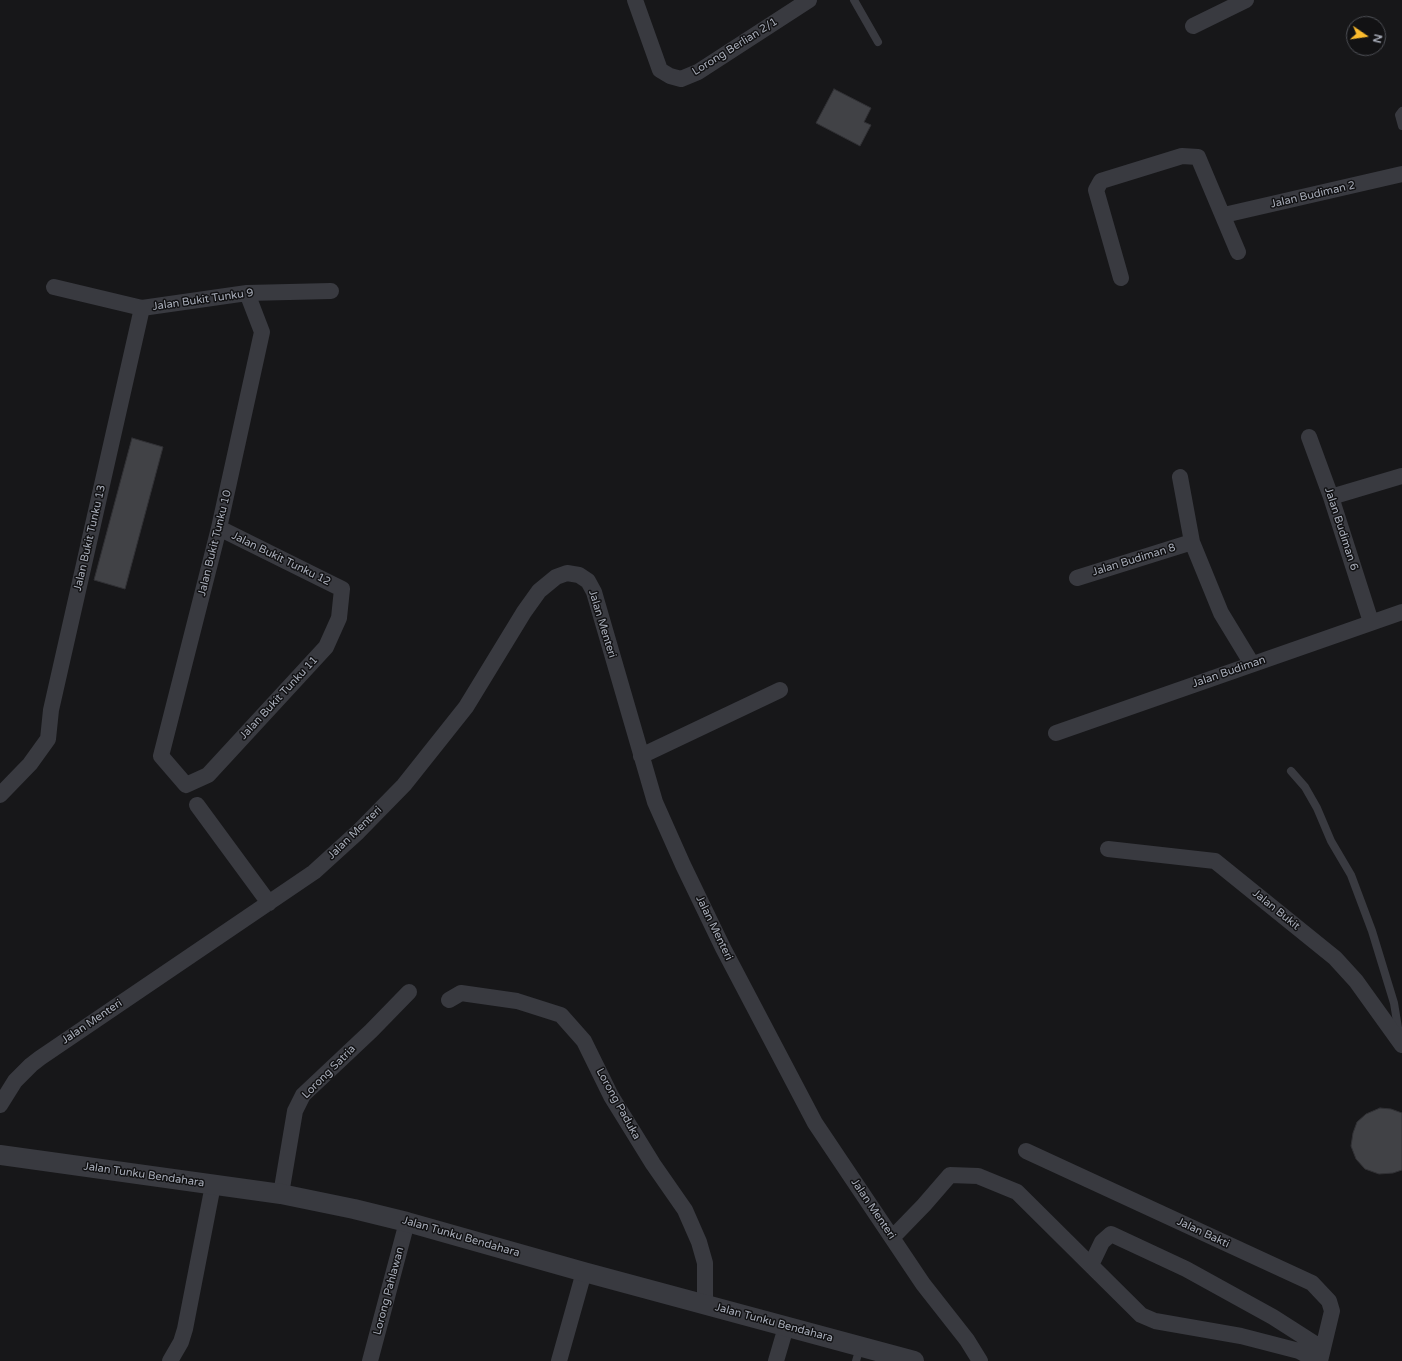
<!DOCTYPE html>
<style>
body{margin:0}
#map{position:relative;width:1402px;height:1361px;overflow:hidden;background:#171719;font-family:"Varela Round",sans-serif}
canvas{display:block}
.north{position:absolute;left:1346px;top:16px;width:40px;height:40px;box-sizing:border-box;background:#121214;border:1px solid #4e5056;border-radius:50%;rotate:103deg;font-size:11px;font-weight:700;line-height:16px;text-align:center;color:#a8adb9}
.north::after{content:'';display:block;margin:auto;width:14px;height:18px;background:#fbbb2d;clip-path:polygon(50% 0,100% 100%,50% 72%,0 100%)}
</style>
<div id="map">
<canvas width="1402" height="1361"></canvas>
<div class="north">N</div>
</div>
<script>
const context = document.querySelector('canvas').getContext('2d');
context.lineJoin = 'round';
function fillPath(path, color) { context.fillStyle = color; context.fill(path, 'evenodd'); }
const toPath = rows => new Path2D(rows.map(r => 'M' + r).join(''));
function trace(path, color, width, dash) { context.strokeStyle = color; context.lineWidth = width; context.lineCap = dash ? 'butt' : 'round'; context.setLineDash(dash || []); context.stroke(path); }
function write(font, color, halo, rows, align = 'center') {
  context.font = font + ' "Varela Round",sans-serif'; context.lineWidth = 3; context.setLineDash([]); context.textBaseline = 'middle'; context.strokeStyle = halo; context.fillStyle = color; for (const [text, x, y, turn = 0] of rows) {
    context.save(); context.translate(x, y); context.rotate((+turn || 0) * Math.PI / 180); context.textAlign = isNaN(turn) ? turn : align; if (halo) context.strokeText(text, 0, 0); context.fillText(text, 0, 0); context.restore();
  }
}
const building = toPath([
 [834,89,871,108,864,122,871,125,860,146,816,123,834,89],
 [132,438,163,447,125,589,94,580,132,438],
 [1380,1108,1391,1109,1402,1113,1402,1170,1393,1173,1379,1174,1365,1169,1356,1159,1351,1146,1353,1133,1357,1122,1366,1114,1380,1108]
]);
fillPath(building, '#414246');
trace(building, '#313135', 1);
trace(toPath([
 [854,0,878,42],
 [1402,111,1399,115,1402,126],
 [1291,771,1305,787,1317,808,1331,841,1351,875,1372,931,1394,1003,1399,1034],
 [856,1361,860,1347]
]), '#393a40', 8);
trace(toPath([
 [635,0,660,70,670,76,681,79,698,72,809,0],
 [1193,26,1246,0],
 [1224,215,1402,174],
 [1121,278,1096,190,1101,181,1182,156,1198,157,1238,252],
 [54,287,142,308,247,293,331,291],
 [1309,437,1331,497,1371,622],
 [1180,477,1192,542,1221,613,1252,664],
 [1331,497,1402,476],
 [219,528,342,589,339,618,326,647,208,775,186,785,161,756,219,528,262,332,247,293],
 [1077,578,1192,542],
 [1056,733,1402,612],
 [641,756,780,690],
 [0,795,30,764,48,739,51,710,142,308],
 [197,805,269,903],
 [1108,849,1215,861,1335,958,1356,981,1402,1045],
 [449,1000,461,993,517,1001,561,1015,584,1041,611,1096,653,1164,685,1210,699,1242,705,1263,705,1304],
 [0,1105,15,1081,31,1065,40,1058,314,872,358,832,404,785,466,707,524,612,539,591,556,577,567,573,579,575,588,581,594,592,655,802,683,865,723,948,815,1123,923,1284,967,1340,980,1361],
 [1026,1151,1312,1283,1329,1301,1332,1311,1320,1361],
 [281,1194,295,1111,303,1095,371,1031,409,992],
 [892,1238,924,1205,950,1175,978,1176,1017,1192,1141,1315,1155,1321,1241,1336,1299,1351,1317,1361],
 [1091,1265,1102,1242,1111,1234,1186,1269,1273,1317,1323,1349],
 [170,1361,181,1342,185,1329,213,1185],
 [370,1361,407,1222],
 [559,1361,584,1272],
 [776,1361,786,1327]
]), '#393a40', 16);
trace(toPath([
 [0,1155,281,1194,354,1209,407,1222,584,1272,914,1361]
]), '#393a40', 20);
write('11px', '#a8adb9', '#121214', [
 ["Lorong Berlian 2/1",735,47,-32],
 ["Jalan Budiman 2",1313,195,-13],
 ["Jalan Bukit Tunku 9",203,300,-8],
 ["Jalan Budiman 6",1341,529,72],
 ["Jalan Bukit Tunku 13",90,538,-77],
 ["Jalan Bukit Tunku 10",215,543,-76],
 ["Jalan Bukit Tunku 12",281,559,26],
 ["Jalan Budiman 8",1134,560,-17],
 ["Jalan Menteri",602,624,73],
 ["Jalan Budiman",1229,672,-19],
 ["Jalan Bukit Tunku 11",279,698,-47],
 ["Jalan Menteri",355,833,-44],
 ["Jalan Bukit",1276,910,39],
 ["Jalan Menteri",714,928,64],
 ["Jalan Menteri",92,1022,-34],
 ["Lorong Satria",329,1072,-45],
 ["Lorong Paduka",618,1104,61],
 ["Jalan Tunku Bendahara",144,1175,8],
 ["Jalan Menteri",873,1209,56],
 ["Jalan Bakti",1203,1233,25],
 ["Jalan Tunku Bendahara",461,1237,16],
 ["Lorong Pahlawan",389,1291,-75],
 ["Jalan Tunku Bendahara",774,1323,15]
]);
</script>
